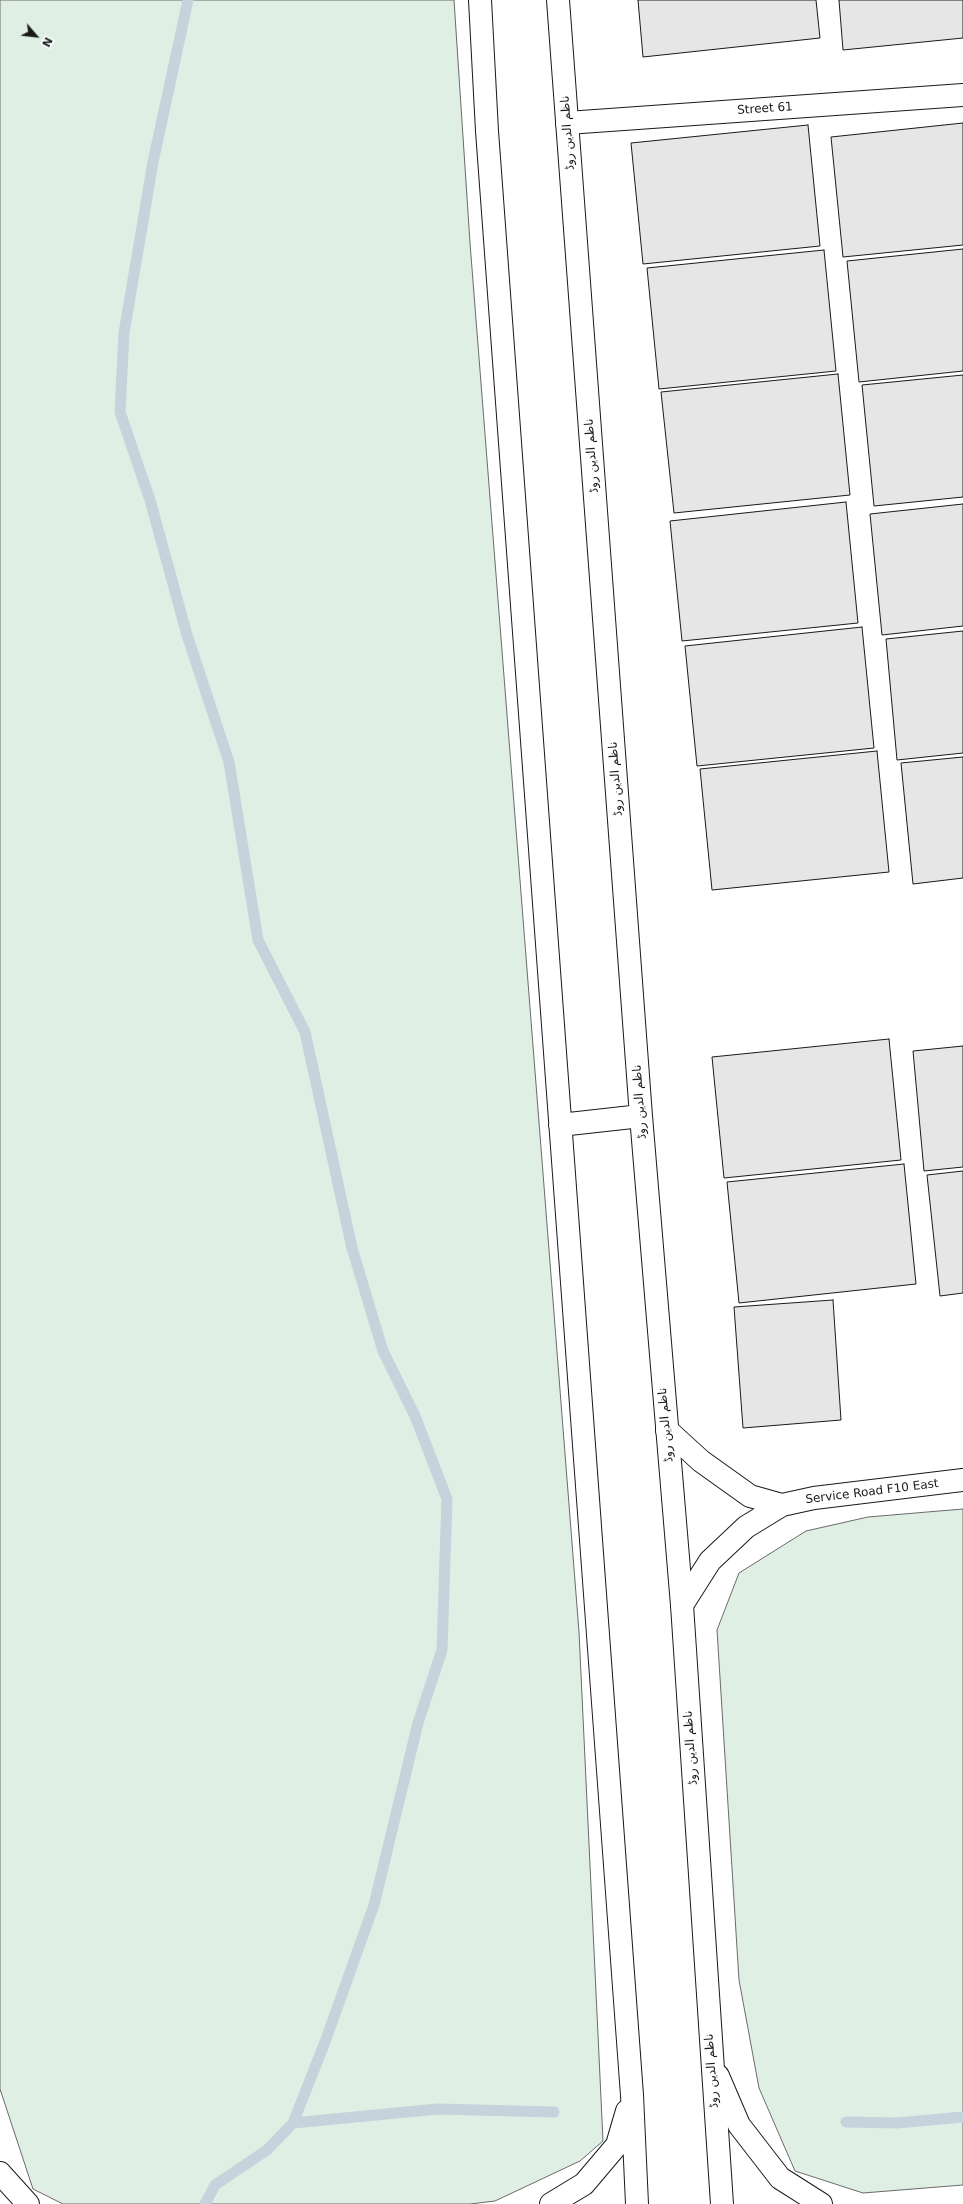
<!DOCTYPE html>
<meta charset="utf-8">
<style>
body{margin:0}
#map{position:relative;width:963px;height:2204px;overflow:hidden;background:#fff;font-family:"DejaVu Sans",sans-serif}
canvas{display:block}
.north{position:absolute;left:16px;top:16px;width:40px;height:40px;-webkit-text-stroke:3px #fff;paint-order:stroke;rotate:118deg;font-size:11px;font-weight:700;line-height:16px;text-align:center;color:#1a1a1a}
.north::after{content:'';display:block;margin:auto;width:14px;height:18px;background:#1a1a1a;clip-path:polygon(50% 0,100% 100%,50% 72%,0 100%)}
</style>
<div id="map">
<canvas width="963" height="2204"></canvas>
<div class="north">N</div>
</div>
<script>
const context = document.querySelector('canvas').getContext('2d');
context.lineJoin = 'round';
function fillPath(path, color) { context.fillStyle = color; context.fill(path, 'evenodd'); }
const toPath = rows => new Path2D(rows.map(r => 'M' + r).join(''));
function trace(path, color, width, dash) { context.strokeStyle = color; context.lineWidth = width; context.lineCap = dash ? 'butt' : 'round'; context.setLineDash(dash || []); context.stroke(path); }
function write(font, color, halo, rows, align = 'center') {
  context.font = font + ' "DejaVu Sans",Vazirmatn,sans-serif'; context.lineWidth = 3; context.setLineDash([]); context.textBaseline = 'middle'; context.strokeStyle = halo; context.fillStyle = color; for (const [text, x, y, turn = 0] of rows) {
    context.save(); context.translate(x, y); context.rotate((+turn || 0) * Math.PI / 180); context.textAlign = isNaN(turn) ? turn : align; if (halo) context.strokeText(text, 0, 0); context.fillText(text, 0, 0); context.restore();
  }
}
const green = toPath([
 [0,0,454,0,470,243,579,1632,603,2141,580,2161,495,2201,470,2204,63,2204,33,2189,0,2089,0,0],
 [963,1509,963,2185,863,2193,795,2171,759,2088,739,1980,717,1630,739,1573,806,1531,868,1517,963,1509]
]);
fillPath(green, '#e0efe3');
trace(green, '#6a6a6a', 1);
trace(toPath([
 [188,0,153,162,124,333,120,412,150,500,187,635,229,762,258,940,305,1032,352,1248,383,1351,415,1416,447,1499,442,1650,418,1723,374,1905,325,2042,293,2123,267,2150,215,2185,205,2204],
 [846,2122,897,2123,963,2117],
 [293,2123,438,2109,554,2112]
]), '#c6d2dc', 11);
const building = toPath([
 [638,0,816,0,820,38,643,57,638,0],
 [839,0,963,0,963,38,843,50,839,0],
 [963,123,963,245,843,257,831,137,963,123],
 [808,125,820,246,643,264,631,143,808,125],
 [963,249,963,371,859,382,847,261,963,249],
 [824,250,836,371,659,389,647,268,824,250],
 [838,374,850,495,674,513,661,392,838,374],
 [963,375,963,497,874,506,862,385,963,375],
 [846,502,858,623,682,641,670,521,846,502],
 [963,504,963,626,882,635,870,514,963,504],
 [862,627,874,748,697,766,685,646,862,627],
 [963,631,963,753,897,760,886,639,963,631],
 [877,751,889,872,712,890,700,769,877,751],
 [963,757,963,878,913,884,901,763,963,757],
 [889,1039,901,1160,724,1178,712,1057,889,1039],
 [963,1046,963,1167,924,1171,913,1051,963,1046],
 [904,1164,916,1284,739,1303,727,1182,904,1164],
 [963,1171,963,1293,940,1296,927,1175,963,1171],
 [833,1300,841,1420,743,1428,734,1307,833,1300]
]);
fillPath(building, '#e6e6e6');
trace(building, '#1a1a1a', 1);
const street = toPath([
 [567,123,963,95]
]);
const secondary = toPath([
 [667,1430,701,1461,750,1496,782,1505],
 [682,1605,710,1561,746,1527,782,1505,814,1498,963,1480]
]);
const primary = toPath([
 [480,0,487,131,632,2095,637,2204],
 [558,0,641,1116,682,1605,722,2204],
 [560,1125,641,1116],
 [718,2076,739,2125,780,2178,821,2204],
 [0,2173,28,2204],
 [551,2204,584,2184,617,2145,627,2111]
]);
trace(street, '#1a1a1a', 24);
trace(secondary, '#1a1a1a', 24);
trace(primary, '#1a1a1a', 24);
trace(street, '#fff', 22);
trace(secondary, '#fff', 22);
trace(primary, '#fff', 22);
write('12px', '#1a1a1a', '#fff', [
 ["Street 61",765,109,-4],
 ["ناظم الدین روڈ",568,133,-94],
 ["ناظم الدین روڈ",592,456,-94],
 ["ناظم الدین روڈ",616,779,-94],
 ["ناظم الدین روڈ",640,1102,-94],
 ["ناظم الدین روڈ",666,1425,-95],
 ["Service Road F10 East",872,1492,-7],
 ["ناظم الدین روڈ",691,1748,-94],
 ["ناظم الدین روڈ",712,2071,-94]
]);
</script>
